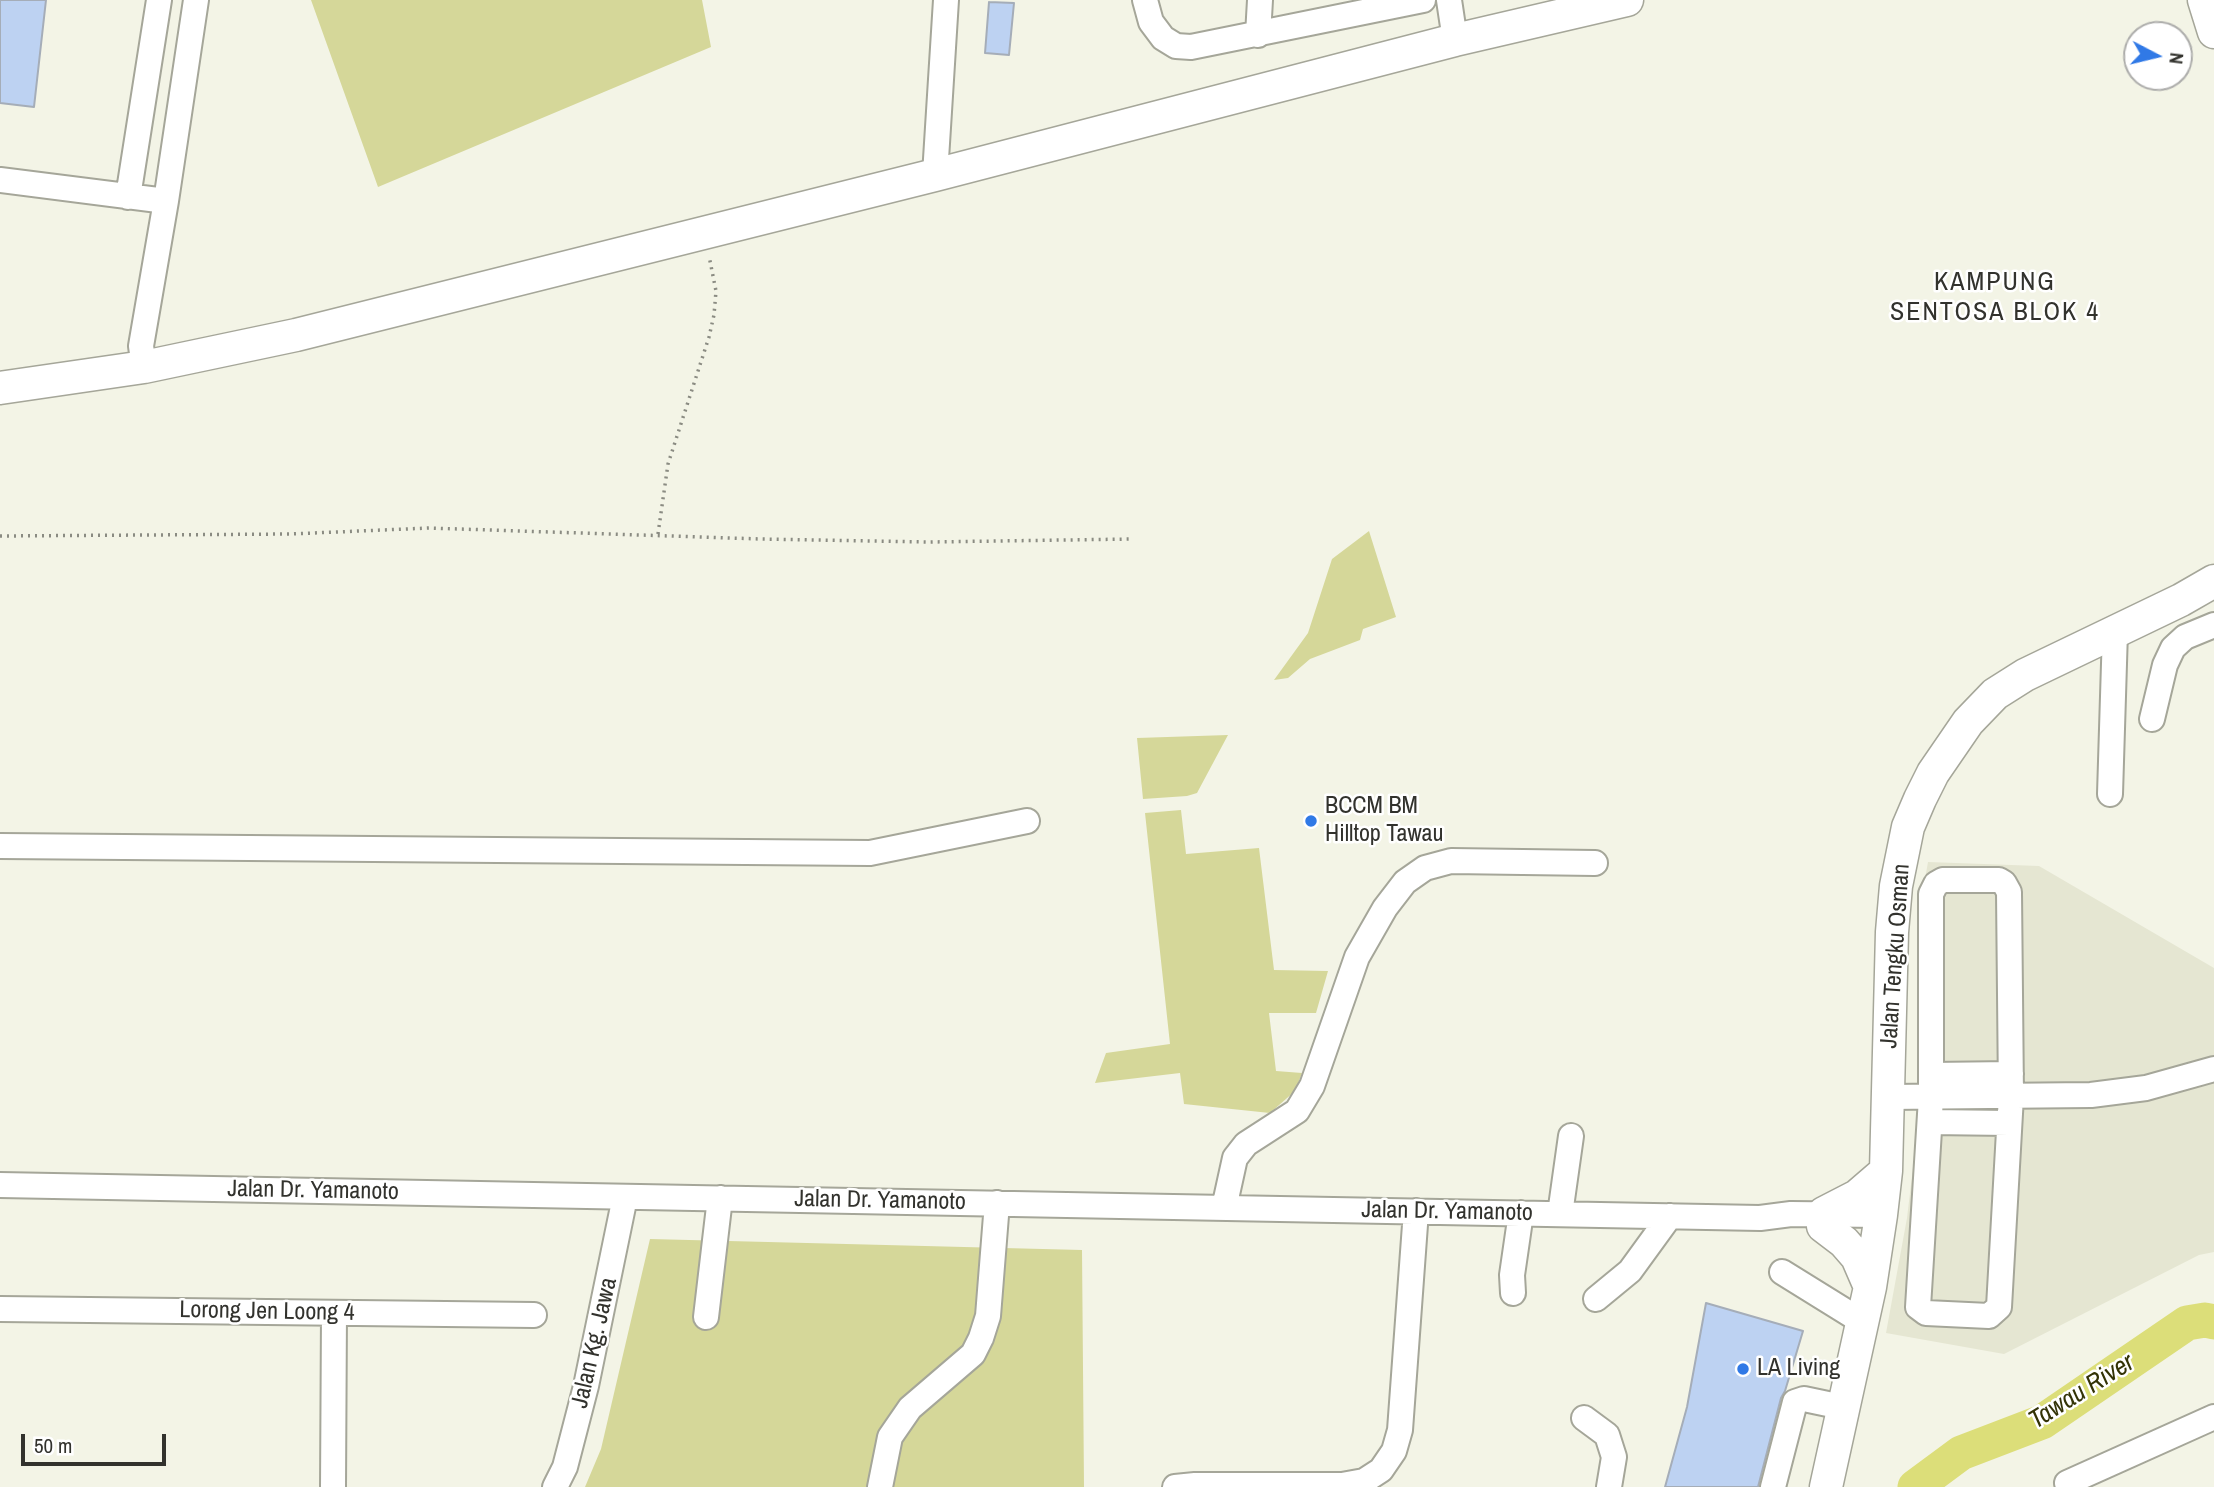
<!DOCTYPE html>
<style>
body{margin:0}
#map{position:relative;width:2214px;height:1487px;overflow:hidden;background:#f3f4e6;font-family:"Archivo Narrow",sans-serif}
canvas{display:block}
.north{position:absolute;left:2123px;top:21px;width:70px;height:70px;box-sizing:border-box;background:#fff;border:2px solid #adadab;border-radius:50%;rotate:97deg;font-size:19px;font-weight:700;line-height:28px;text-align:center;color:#32322d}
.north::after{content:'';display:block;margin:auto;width:24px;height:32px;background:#3079e6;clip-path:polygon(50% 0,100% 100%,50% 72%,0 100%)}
.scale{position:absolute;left:21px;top:1434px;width:145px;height:32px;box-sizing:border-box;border:4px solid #32322d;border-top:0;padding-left:9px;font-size:21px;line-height:24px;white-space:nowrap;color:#32322d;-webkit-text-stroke:5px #fff;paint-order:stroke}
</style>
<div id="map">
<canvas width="2214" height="1487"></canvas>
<div class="north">N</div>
<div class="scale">50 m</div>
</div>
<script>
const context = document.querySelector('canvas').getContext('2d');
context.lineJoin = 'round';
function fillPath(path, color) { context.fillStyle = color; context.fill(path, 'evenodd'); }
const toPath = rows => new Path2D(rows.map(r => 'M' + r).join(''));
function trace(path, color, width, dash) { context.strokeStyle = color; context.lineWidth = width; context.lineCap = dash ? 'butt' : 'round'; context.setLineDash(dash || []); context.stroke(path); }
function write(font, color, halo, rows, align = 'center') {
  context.font = font + ' "Archivo Narrow",sans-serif'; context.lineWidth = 5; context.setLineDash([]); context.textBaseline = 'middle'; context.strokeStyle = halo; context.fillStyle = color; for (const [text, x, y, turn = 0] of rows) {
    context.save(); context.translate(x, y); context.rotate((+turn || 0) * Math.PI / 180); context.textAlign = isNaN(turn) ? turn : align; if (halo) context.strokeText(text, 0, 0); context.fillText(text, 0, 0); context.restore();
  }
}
fillPath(toPath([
 [1928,862,2039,866,2214,968,2214,1252,2199,1255,2004,1354,1886,1333,1907,1218,1918,1126,1917,925]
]), '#e5e6d2');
fillPath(toPath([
 [311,0,702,0,711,47,378,187],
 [1369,531,1396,617,1363,629,1360,640,1310,659,1288,678,1274,680,1308,633,1332,559],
 [1228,735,1197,793,1187,796,1143,799,1137,738],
 [1181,810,1186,854,1259,848,1274,970,1328,971,1316,1013,1269,1013,1276,1071,1302,1073,1295,1091,1270,1113,1184,1104,1180,1073,1095,1083,1106,1053,1170,1044,1145,813],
 [650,1239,1082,1250,1084,1487,585,1487,601,1449]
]), '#d5d799');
trace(toPath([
 [1915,1487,1961,1453,2042,1422,2187,1323,2205,1320,2214,1322]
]), '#dcde79', 35);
const building = toPath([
 [0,0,46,0,34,107,0,103,0,0],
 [989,2,1014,3,1009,55,985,53,989,2],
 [1706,1303,1803,1331,1785,1391,1781,1398,1758,1487,1665,1487,1687,1407,1706,1303]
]);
fillPath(building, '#bdd2f2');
trace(building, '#a5adb8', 2);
const minor = toPath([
 [1145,0,1151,22,1163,38,1176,46,1191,47,1423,0],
 [1449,0,1455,40],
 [1258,35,1260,0],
 [935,175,946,0],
 [0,180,166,201],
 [128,197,159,0],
 [144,367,141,346,166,201,196,0],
 [2152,719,2165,665,2173,648,2185,637,2214,625],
 [2110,794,2115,631],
 [0,846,870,853,1027,821],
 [1943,880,1999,880,2004,883,2009,892,2011,1096,1999,1307,1989,1316,1926,1313,1918,1307,1931,1098,1931,894,1936,884,1943,880],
 [1931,1075,2011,1074],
 [1888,1097,2091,1095,2146,1088,2214,1069],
 [1930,1122,2009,1123],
 [0,1185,1760,1218,1791,1214,1881,1215],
 [1224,1208,1235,1158,1246,1144,1297,1111,1312,1086,1357,957,1385,908,1405,882,1425,868,1451,861,1595,863],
 [1560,1214,1571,1136],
 [1782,1272,1861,1321],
 [1513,1293,1512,1275,1521,1213],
 [1596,1299,1630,1271,1670,1216],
 [0,1309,534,1315],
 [706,1317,720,1198],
 [1584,1418,1607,1435,1614,1457,1609,1487],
 [2067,1483,2214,1417],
 [333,1487,334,1313],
 [555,1487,565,1467,586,1386,625,1197],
 [880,1487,890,1437,910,1408,973,1354,981,1338,988,1316,997,1203],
 [1175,1487,1195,1485,1342,1485,1364,1481,1381,1470,1394,1451,1400,1430,1416,1211],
 [1773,1487,1795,1402,1804,1399,1842,1407]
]);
const major = toPath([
 [2204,0,2214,32],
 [0,388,144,367,296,335,935,175,1455,40,1627,0],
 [1824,1213,1857,1196,1886,1171],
 [1823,1226,1844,1242,1857,1257,1870,1287],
 [1826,1487,1870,1287,1881,1215,1886,1171,1892,932,1896,886,1908,827,1920,799,1933,773,1968,722,1995,694,2025,675,2181,600,2214,581]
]);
trace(minor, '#a5a699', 28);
trace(major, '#a5a699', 35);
trace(toPath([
 [658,534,668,464,709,337,714,315,716,291,709,256],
 [0,536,290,534,429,528,761,539,930,542,1132,539]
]), '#8a8b82', 3.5, [2, 5]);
trace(minor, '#fff', 24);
trace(major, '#fff', 32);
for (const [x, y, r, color] of [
 [1311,821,7,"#3079e6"],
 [1743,1369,7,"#3079e6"]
]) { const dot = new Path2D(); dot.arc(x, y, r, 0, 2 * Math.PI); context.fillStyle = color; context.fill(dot); trace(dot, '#fff', 2.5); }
write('24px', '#32322d', '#fff', [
 ["BCCM BM",1325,807],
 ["Hilltop Tawau",1325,835],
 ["LA Living",1757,1369]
], 'left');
write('24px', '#32322d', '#fff', [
 ["Jalan Tengku Osman",1896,956,-86],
 ["Jalan Dr. Yamanoto",313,1191,1],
 ["Jalan Dr. Yamanoto",880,1201,1],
 ["Jalan Dr. Yamanoto",1447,1212,1],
 ["Lorong Jen Loong 4",267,1312,1],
 ["Jalan Kg. Jawa",595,1343,-77]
]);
context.letterSpacing = '2px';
write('26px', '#32322d', '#fff', [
 ["KAMPUNG",1995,283],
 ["SENTOSA BLOK 4",1995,313]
]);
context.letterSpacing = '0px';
write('italic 26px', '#333306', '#fff', [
 ["Tawau River",2082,1392,-32]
]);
</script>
